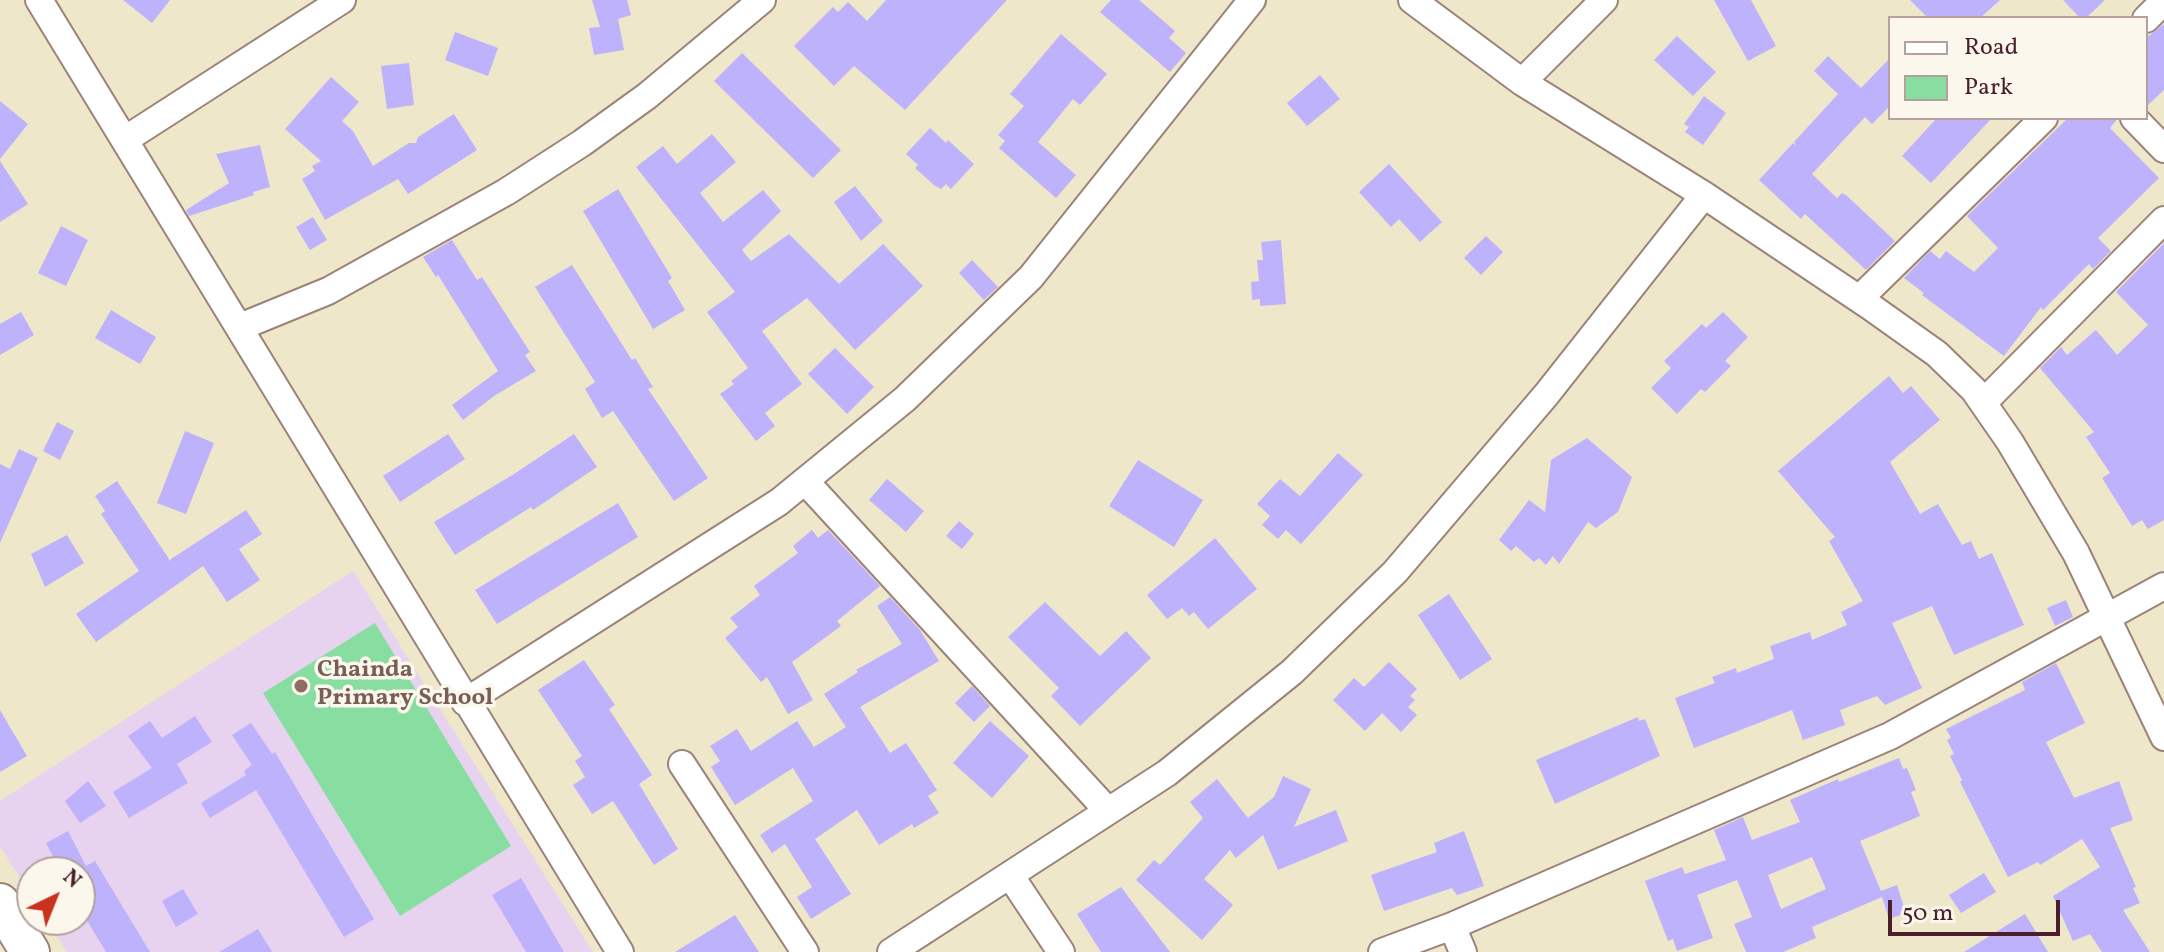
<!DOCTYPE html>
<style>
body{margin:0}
#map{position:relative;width:2164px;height:952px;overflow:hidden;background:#eee7ca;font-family:Vollkorn,serif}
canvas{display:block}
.legend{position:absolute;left:1888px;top:16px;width:260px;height:104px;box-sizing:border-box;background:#fbf7ec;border:2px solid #b4a19f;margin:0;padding:10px 14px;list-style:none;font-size:24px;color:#4a1f2b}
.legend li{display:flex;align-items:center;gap:16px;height:40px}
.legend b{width:40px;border:2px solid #b4a19f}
.north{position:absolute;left:16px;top:856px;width:80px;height:80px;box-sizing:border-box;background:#fbf7ec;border:2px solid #b4a19f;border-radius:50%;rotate:43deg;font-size:22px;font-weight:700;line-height:32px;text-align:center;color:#4a1f2b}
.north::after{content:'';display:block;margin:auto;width:28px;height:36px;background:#c8321e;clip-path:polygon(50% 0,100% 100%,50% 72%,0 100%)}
.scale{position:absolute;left:1888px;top:900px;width:172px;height:36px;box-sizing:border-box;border:4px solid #4a1f2b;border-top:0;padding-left:10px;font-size:24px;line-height:28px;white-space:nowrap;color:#4a1f2b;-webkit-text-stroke:6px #fbf7ec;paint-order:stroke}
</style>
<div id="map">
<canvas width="2164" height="952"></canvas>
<ul class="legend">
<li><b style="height:10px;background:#fff"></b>Road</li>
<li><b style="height:22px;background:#88dea1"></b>Park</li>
</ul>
<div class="north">N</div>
<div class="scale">50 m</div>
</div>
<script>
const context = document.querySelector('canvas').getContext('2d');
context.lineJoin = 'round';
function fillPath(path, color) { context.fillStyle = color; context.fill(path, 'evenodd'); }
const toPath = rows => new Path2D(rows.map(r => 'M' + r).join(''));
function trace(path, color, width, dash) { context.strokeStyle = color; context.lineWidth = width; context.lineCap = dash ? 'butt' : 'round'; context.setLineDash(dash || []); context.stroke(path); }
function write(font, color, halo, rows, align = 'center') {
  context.font = font + ' Vollkorn,serif'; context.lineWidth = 7; context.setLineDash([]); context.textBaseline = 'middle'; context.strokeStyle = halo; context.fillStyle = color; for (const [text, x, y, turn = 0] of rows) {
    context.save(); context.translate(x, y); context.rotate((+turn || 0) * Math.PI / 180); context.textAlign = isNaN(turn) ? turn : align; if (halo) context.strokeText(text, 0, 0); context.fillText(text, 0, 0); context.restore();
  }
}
fillPath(toPath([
 [353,571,593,952,67,952,47,920,80,920,80,872,32,872,32,897,0,846,0,801]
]), '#e7d2ef');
fillPath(toPath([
 [375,623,511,846,400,916,263,693]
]), '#88dea1');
fillPath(toPath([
 [123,0,170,0,152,23],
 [592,0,627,0,631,15,618,19,624,50,594,55,589,28,600,27],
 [886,0,1007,0,905,110,854,66,834,86,794,46,833,7,838,12,848,2,867,21],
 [1111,0,1139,0,1175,31,1169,38,1186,53,1170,72,1100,12],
 [1714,0,1751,0,1776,46,1748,61],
 [1910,0,2000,0,1980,18,1928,18],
 [2063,0,2105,0,2086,18,2080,18],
 [2164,24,2164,90,2146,107,2146,38],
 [455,32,498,48,488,76,445,60],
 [1061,34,1107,74,1080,105,1073,99,1038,142,1076,175,1056,198,999,148,1005,141,998,135,1024,106,1010,94],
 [1677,36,1716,72,1693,96,1654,60],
 [742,53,841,150,813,178,714,81],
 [1828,56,1861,88,1890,58,1890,106,1872,124,1865,117,1812,174,1837,198,1842,193,1846,195,1895,241,1866,270,1805,214,1801,219,1759,180,1793,143,1797,147,1794,142,1838,94,1814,71],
 [409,63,414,105,387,109,381,66],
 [1320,75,1340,99,1307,126,1287,103],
 [331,77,359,102,342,121,353,131,373,166,409,143,416,143,418,137,454,114,477,150,408,194,398,179,325,220,302,179,315,171,312,166,321,161,285,129],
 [1704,96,1726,113,1703,145,1685,132,1689,127,1684,124],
 [0,101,28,124,0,159],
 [1937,118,1992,118,1931,183,1902,156],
 [2068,118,2118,118,2110,128,2159,178,2098,238,2111,251,2093,269,2089,264,2043,310,2041,307,2004,356,1922,295,1924,293,1904,278,1930,251,1940,259,1946,251,1974,272,1998,248,1967,216],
 [930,128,946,143,948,140,974,164,951,189,946,184,941,189,934,185,915,168,918,165,906,154],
 [712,134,736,162,700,193,723,222,763,190,781,211,742,250,751,261,789,234,839,284,883,244,923,286,855,350,807,298,762,331,802,384,765,413,775,426,756,441,720,394,734,384,731,381,748,368,707,312,735,292,636,167,663,146,677,164],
 [260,145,270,187,253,192,254,195,189,216,186,210,229,183,216,154],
 [0,161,28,204,0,222],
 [1389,164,1442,222,1420,242,1399,219,1391,227,1359,192],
 [855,186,883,221,861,241,834,202],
 [618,189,672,278,668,281,685,310,653,329,583,211],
 [313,217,327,240,310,250,296,227],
 [61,226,88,240,66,286,38,273],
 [1486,236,1503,252,1481,275,1464,258],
 [452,240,477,280,482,277,530,352,525,355,536,371,494,396,463,420,452,405,498,371,438,275,436,277,423,257],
 [1281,240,1286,304,1260,306,1260,299,1252,300,1251,282,1259,281,1257,260,1263,260,1261,242],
 [2164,243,2164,520,2148,529,2142,520,2132,526,2102,478,2110,473,2086,437,2094,432,2040,368,2061,347,2067,355,2096,330,2117,355,2148,325,2116,292],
 [972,260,998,287,984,300,959,273],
 [572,265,632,360,635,358,653,387,648,389,708,478,674,501,613,411,602,418,585,389,595,382,535,287],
 [111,310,156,337,140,364,95,338],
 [21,312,34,335,0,355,0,324],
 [1723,312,1748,337,1725,361,1731,366,1705,392,1701,389,1677,414,1651,388,1671,368,1664,361,1702,324,1706,328],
 [835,348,874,387,847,414,808,374],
 [1889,376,1903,393,1911,386,1940,420,1890,462,1920,514,1938,504,1962,545,1971,541,1979,559,1992,553,2024,625,1954,655,1932,606,1892,623,1922,688,1885,705,1877,696,1840,710,1845,725,1803,740,1792,710,1694,748,1675,698,1715,683,1712,677,1736,668,1737,673,1774,659,1770,646,1810,632,1812,640,1847,625,1841,612,1863,601,1829,541,1835,537,1778,471],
 [57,422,74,431,60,460,43,451],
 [185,431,214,443,186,514,157,503],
 [448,434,465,459,400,502,383,476],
 [574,434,597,467,533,510,531,507,455,555,434,522,514,474],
 [1587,438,1632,477,1618,512,1596,528,1588,522,1559,564,1553,556,1546,565,1539,558,1534,562,1516,546,1511,551,1499,540,1529,500,1545,512,1551,460],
 [19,449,38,458,0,543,0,464,10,469],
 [1338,453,1363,475,1301,544,1286,530,1278,539,1262,525,1270,516,1257,504,1280,479,1300,496],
 [1138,460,1203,500,1174,547,1109,506],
 [887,479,924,511,906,532,869,500],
 [117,481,169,559,168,561,246,510,262,534,239,549,260,580,227,602,203,566,96,642,76,614,139,571,101,514,105,511,95,496],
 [618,503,638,537,497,624,475,590],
 [959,521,974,534,962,549,946,536],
 [812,530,818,538,828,530,880,586,837,621,841,626,792,662,813,700,788,714,767,677,761,682,725,638,738,627,730,618,760,595,754,586,798,553,793,546],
 [67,535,84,563,45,587,31,554],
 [1215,538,1257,589,1208,629,1194,612,1189,616,1182,608,1167,619,1147,595],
 [1449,594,1492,659,1460,680,1418,615],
 [890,597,920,630,939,661,860,707,890,753,906,743,937,790,928,796,939,813,914,828,912,824,879,845,857,810,815,839,851,894,811,919,797,897,812,887,785,844,772,853,760,835,813,801,793,768,735,805,711,767,720,761,710,746,737,729,751,751,797,721,814,747,846,727,824,694,858,672,856,670,902,644,877,606],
 [2066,600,2073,617,2055,626,2047,608],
 [1045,602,1100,656,1126,631,1151,658,1080,726,1051,696,1059,688,1008,637],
 [584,660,615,705,609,709,652,775,639,784,678,849,654,865,613,801,592,814,573,785,585,777,575,761,582,756,538,690],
 [1389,662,1417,689,1410,696,1415,700,1408,707,1417,715,1401,732,1382,713,1365,731,1333,700,1354,678,1364,687],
 [2056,663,2085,723,2046,742,2074,798,2119,781,2133,820,2110,828,2136,887,2133,888,2140,903,2123,910,2150,952,2102,952,2090,934,2073,941,2053,896,2100,867,2082,839,2040,865,2038,862,2008,877,1960,782,1962,780,1950,756,1954,754,1947,740,1951,738,1946,729,2025,690,2022,682],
 [972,686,990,706,974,722,955,703],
 [0,710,27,756,0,772],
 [195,716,212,742,177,764,188,783,129,818,113,792,152,768,128,736,150,721,162,738],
 [1638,717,1639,721,1645,719,1660,756,1555,804,1536,760],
 [990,721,1029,756,992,798,953,763],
 [251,723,272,754,275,752,374,919,344,937,256,790,210,818,201,803,246,775,244,771,252,765,232,735],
 [1899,758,1903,769,1907,768,1916,790,1911,792,1920,816,1860,841,1881,891,1897,885,1906,913,1889,919,1882,897,1812,927,1816,938,1783,952,1746,952,1734,924,1752,917,1737,880,1697,895,1713,938,1677,951,1673,939,1668,941,1645,881,1682,867,1685,874,1726,860,1714,830,1743,817,1752,840,1800,822,1790,800,1838,779,1839,782],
 [1812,857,1826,889,1781,909,1768,875],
 [1283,776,1311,789,1294,827,1336,810,1348,841,1278,870,1263,835,1236,858,1230,850,1204,879,1233,905,1202,940,1136,880,1154,860,1160,865,1203,818,1190,802,1217,779,1248,818,1274,797],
 [88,781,106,806,80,823,65,801],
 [68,831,86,866,95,861,150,952,106,952,80,909,80,872,61,872,46,843],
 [1464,831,1484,886,1457,895,1452,888,1384,911,1371,875,1437,852,1434,843],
 [1984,873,1996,892,1961,913,1949,895],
 [521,878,564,952,526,952,492,895],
 [1121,887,1170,952,1101,952,1077,914],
 [183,889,198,914,176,927,162,901],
 [2025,914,2048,952,1964,952,2020,917],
 [735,915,759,952,675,952],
 [258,929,272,952,219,952]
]), '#bfb2fc');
const minor = toPath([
 [39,0,620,952],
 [1412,0,1522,82,1704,195,1871,307,1937,354,1974,390,2010,442,2076,553,2164,737],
 [2146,19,2164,1],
 [1522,82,1604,0],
 [2134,118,2164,149],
 [126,139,342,0],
 [1859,299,2044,118],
 [240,327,328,291,506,192,582,143,647,96,762,0],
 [1983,403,2164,220],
 [805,481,1108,811],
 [465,702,779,502,905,399,1031,277,1252,0],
 [682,764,805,952],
 [1010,875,1061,952],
 [1452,926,1463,952],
 [891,952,1167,773,1292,672,1395,572,1546,395,1704,195],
 [1382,952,1452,926,1890,736,2164,586]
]);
const secondary = toPath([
 [0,903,30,952]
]);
trace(minor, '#9c837a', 30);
trace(secondary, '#9c837a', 42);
trace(minor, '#fff', 26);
trace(secondary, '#fff', 38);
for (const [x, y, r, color] of [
 [301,686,8,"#8d6e63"]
]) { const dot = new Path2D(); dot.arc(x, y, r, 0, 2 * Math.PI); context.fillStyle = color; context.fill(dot); trace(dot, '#fbf7ec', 3); }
write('bold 24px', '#785e54', '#fbf7ec', [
 ["Chainda",317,672],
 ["Primary School",317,700]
], 'left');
</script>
